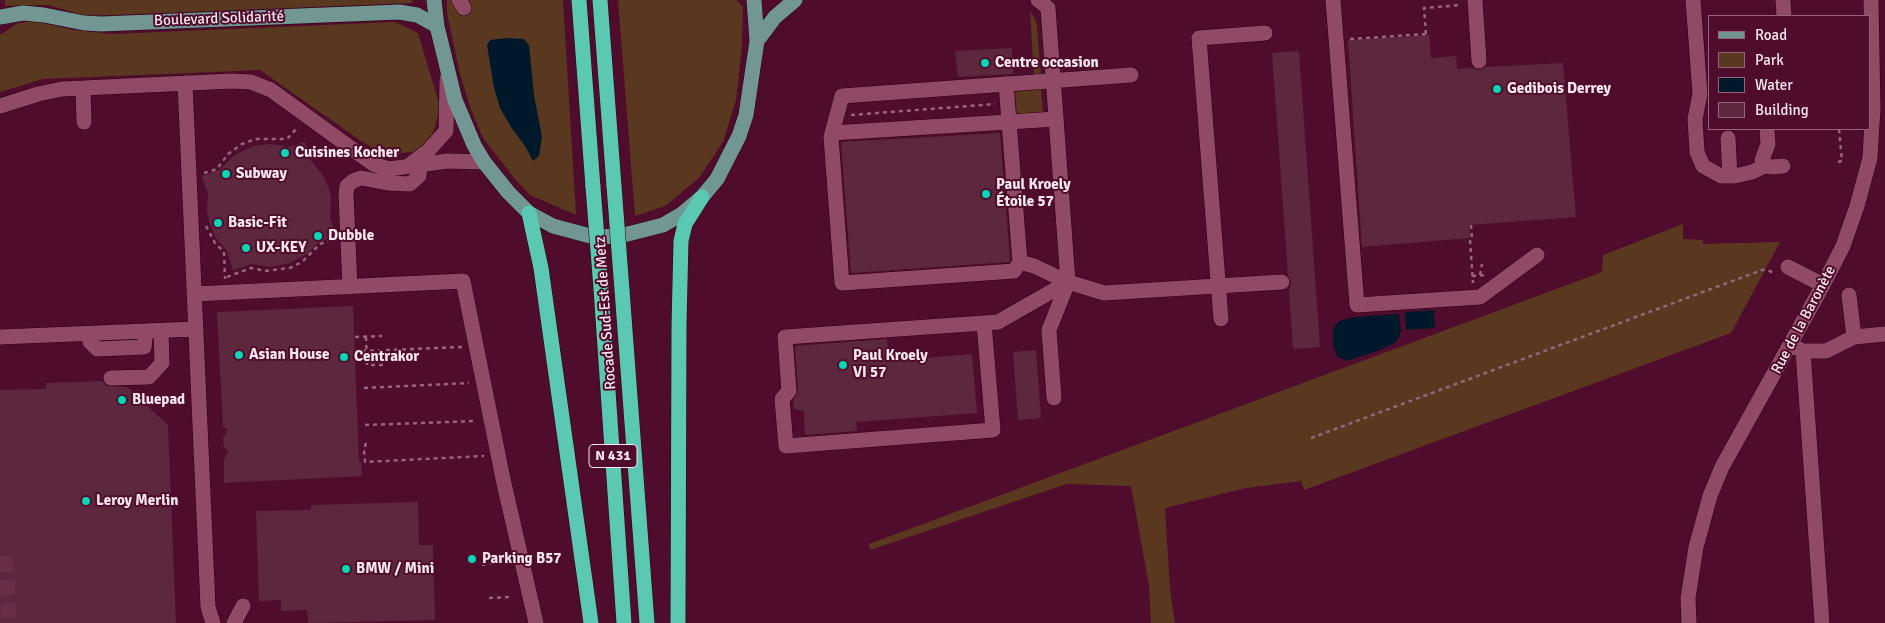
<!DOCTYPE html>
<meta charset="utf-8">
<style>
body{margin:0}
#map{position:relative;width:1885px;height:623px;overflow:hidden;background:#4f0c2c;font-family:Signika,sans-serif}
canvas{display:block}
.legend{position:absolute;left:1708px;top:15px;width:162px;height:115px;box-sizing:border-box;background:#4f0c2c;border:1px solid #936479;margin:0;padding:6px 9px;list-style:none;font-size:15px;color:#f9e8ed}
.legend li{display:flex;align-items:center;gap:10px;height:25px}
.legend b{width:25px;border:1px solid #936479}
</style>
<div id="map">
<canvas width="1885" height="623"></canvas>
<ul class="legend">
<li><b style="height:6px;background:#719693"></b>Road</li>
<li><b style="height:14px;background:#59381f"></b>Park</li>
<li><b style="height:14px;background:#00192a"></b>Water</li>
<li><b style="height:14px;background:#5d283d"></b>Building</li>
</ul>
</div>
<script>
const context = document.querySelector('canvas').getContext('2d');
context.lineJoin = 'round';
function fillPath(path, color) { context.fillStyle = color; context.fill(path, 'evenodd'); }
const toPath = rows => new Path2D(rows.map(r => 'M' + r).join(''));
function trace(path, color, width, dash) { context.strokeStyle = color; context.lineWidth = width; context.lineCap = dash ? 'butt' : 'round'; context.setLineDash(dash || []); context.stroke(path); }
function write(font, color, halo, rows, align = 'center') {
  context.font = font + ' Signika,sans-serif'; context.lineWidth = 4; context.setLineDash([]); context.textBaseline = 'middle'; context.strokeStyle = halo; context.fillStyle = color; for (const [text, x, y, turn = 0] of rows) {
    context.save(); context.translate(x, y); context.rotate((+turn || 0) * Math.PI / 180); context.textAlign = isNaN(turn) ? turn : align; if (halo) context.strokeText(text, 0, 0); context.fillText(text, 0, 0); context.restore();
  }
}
fillPath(toPath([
 [5,0,413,0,412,3,86,16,48,5,5,6],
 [447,0,563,0,576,215,530,195,514,178,483,138,470,107,460,74,447,13],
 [618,0,736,0,743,7,742,47,736,100,723,142,699,178,665,206,635,216],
 [1030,11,1035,19,1037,27,1041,76,1034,77],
 [35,21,74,30,112,34,395,22,418,33,440,107,433,133,418,151,386,155,361,141,260,70,43,79,0,92,0,35,18,23],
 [1041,89,1043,113,1017,114,1015,92],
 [1683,224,1683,239,1703,240,1703,244,1780,242,1731,333,1304,490,1301,481,1246,488,1165,508,1170,589,1175,623,1151,623,1149,586,1131,486,1067,484,870,550,869,544,1602,272,1603,255]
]), '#59381f');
fillPath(toPath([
 [507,38,524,39,529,45,534,95,542,137,539,156,533,161,525,146,511,127,500,108,494,88,487,45,490,40],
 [1434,310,1435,328,1406,330,1405,312],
 [1399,314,1401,330,1399,338,1393,344,1377,351,1347,361,1337,356,1333,345,1333,329,1339,321,1355,317]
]), '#00192a');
fillPath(toPath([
 [1429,35,1431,58,1456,56,1457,69,1473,68,1479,70,1486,67,1563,63,1576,217,1469,225,1470,238,1362,247,1348,40],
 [1012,48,1013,74,958,77,955,51],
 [1299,51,1320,347,1293,349,1289,292,1291,281,1288,275,1272,53],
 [1000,133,1010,260,1009,262,851,273,841,142],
 [305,142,311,161,322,174,329,189,331,198,330,218,336,236,319,242,307,254,290,263,270,267,251,264,233,270,227,251,216,238,210,225,207,210,208,194,202,176,219,170,236,154,254,146,270,144,288,147],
 [353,306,359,462,361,462,362,476,224,483,224,459,229,451,224,448,223,438,228,429,223,427,217,312],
 [887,339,889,361,972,354,977,413,856,422,857,431,805,435,804,411,794,409,793,401,798,390,795,346],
 [1036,350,1041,418,1018,420,1013,352],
 [102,381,107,386,127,387,168,425,176,623,0,623,0,390,46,389,46,383],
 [418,502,419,545,433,545,435,620,308,623,307,610,281,611,281,600,259,601,256,511,311,510,311,505]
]), '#5d283d');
trace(toPath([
 [0,564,6,563,9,623]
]), '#682d49', 15, [15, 8]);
const minor = toPath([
 [459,0,464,8],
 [1038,0,1048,8,1068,282,1049,330,1054,398],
 [1333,0,1357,305,1480,297,1537,255],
 [1475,0,1479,61],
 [1693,0,1700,94,1695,119,1697,152,1703,166,1721,176,1735,176,1752,172,1765,166],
 [1783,0,1784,16],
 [185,83,208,607,213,623],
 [1006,84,1020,262,1014,271,842,283,831,137,842,96,1131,75],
 [83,88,84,122],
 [0,106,38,94,62,89,232,81,251,82,271,90,373,164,389,169,448,161,484,162],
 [1767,129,1768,144,1762,160,1765,166,1773,167,1783,166],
 [832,133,1056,119],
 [1728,138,1730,176],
 [408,166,428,151,446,131,447,79],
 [1020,262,1034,266,1068,282,1104,293,1282,282],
 [1788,267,1823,285],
 [350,287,346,194,347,186,353,181,361,178,388,183,410,184,419,176,420,166],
 [194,294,463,281,503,479,536,623],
 [1849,295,1854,337],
 [1221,319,1199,38,1265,33],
 [984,323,993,430,786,446,782,399,789,391,785,337,984,323,998,322,1068,282],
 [89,334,90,342,97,349,144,347,146,331],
 [0,337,195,329],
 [1791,345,1803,351,1822,623],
 [1803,351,1826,351,1854,337,1885,334],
 [111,378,149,377,162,363,161,331],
 [234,623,243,606],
 [1689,623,1688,598,1696,547,1710,496,1722,467,1823,285,1843,246,1857,206,1870,158,1871,140,1873,109,1871,0]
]);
const major = toPath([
 [434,0,437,26,455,100,474,145,484,162,508,192,529,213,553,226,594,237,620,236,663,225,682,214,702,197,717,179,739,136,746,115,757,41,754,0],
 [0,17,23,13,44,15,84,23,101,24,399,12,417,15,437,26],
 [757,41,775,17,795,0]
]);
const highway = toPath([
 [579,0,593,187],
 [600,0,614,186],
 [529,213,541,268,591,623],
 [601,289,624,623],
 [622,290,647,623],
 [678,623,679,325,681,241,685,224,702,197]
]);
trace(minor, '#2c0014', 16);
trace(major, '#2c0014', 16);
trace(highway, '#2c0014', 16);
trace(toPath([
 [1426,34,1424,8,1461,5],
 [1350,39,1426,34],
 [851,115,995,104],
 [1838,162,1842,161,1839,129],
 [204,173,217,169,228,154,242,144,256,139,287,139,298,127],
 [1471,225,1472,238,1470,240,1473,283],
 [206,226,215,243,224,252,225,279],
 [1480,275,1482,264],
 [1472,276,1486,275],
 [227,277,251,268,265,271,290,268,302,262,320,244,334,239],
 [355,337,382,336],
 [366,337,367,365,383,365],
 [362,351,462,347],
 [364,388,469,383],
 [365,425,476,421],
 [1311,438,1762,270,1768,270,1775,274],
 [366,443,364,450,365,462,483,456,483,455],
 [482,565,501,562],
 [489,598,511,597]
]), '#96677c', 2.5, [4, 4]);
trace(minor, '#914a65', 15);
trace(major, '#719693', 15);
trace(highway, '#5bc9b1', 15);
const highwayBridge = toPath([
 [614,186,622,290],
 [593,187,601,289]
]);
trace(highwayBridge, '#2c0014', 16, []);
trace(highwayBridge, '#5bc9b1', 15);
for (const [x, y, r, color] of [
 [985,63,5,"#08d5b5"],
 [1497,89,5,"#08d5b5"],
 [285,153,5,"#08d5b5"],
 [226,174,5,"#08d5b5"],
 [986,194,5,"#08d5b5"],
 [218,223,5,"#08d5b5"],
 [318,236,5,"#08d5b5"],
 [246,248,5,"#08d5b5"],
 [239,355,5,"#08d5b5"],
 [344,357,5,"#08d5b5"],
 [843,365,5,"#08d5b5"],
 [122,400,5,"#08d5b5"],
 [86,501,5,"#08d5b5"],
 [472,559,5,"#08d5b5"],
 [346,569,5,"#08d5b5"]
]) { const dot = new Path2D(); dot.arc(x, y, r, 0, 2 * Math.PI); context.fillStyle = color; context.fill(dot); trace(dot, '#4f0c2c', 2); }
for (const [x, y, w] of [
 [613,456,48]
]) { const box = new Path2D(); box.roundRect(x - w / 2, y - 11.5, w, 23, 4); context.fillStyle = '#4f0c2c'; context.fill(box); trace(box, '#f9e8ed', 1); }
write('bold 14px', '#f9e8ed', null, [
 ["N 431",613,456]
]);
write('15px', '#f9e8ed', '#4f0c2c', [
 ["Boulevard Solidarité",219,19,-2],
 ["Rocade Sud-Est de Metz",606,313,-94],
 ["Rue de la Baronète",1804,320,-62]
]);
write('bold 15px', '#f9e8ed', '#4f0c2c', [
 ["Centre occasion",995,63],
 ["Gedibois Derrey",1507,89],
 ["Cuisines Kocher",295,153],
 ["Subway",236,174],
 ["Paul Kroely",996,185],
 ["Étoile 57",996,202],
 ["Basic-Fit",228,223],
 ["Dubble",328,236],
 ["UX-KEY",256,248],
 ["Asian House",249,355],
 ["Paul Kroely",853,356],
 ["VI 57",853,373],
 ["Centrakor",354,357],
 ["Bluepad",132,400],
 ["Leroy Merlin",96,501],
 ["Parking B57",482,559],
 ["BMW / Mini",356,569]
], 'left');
</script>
